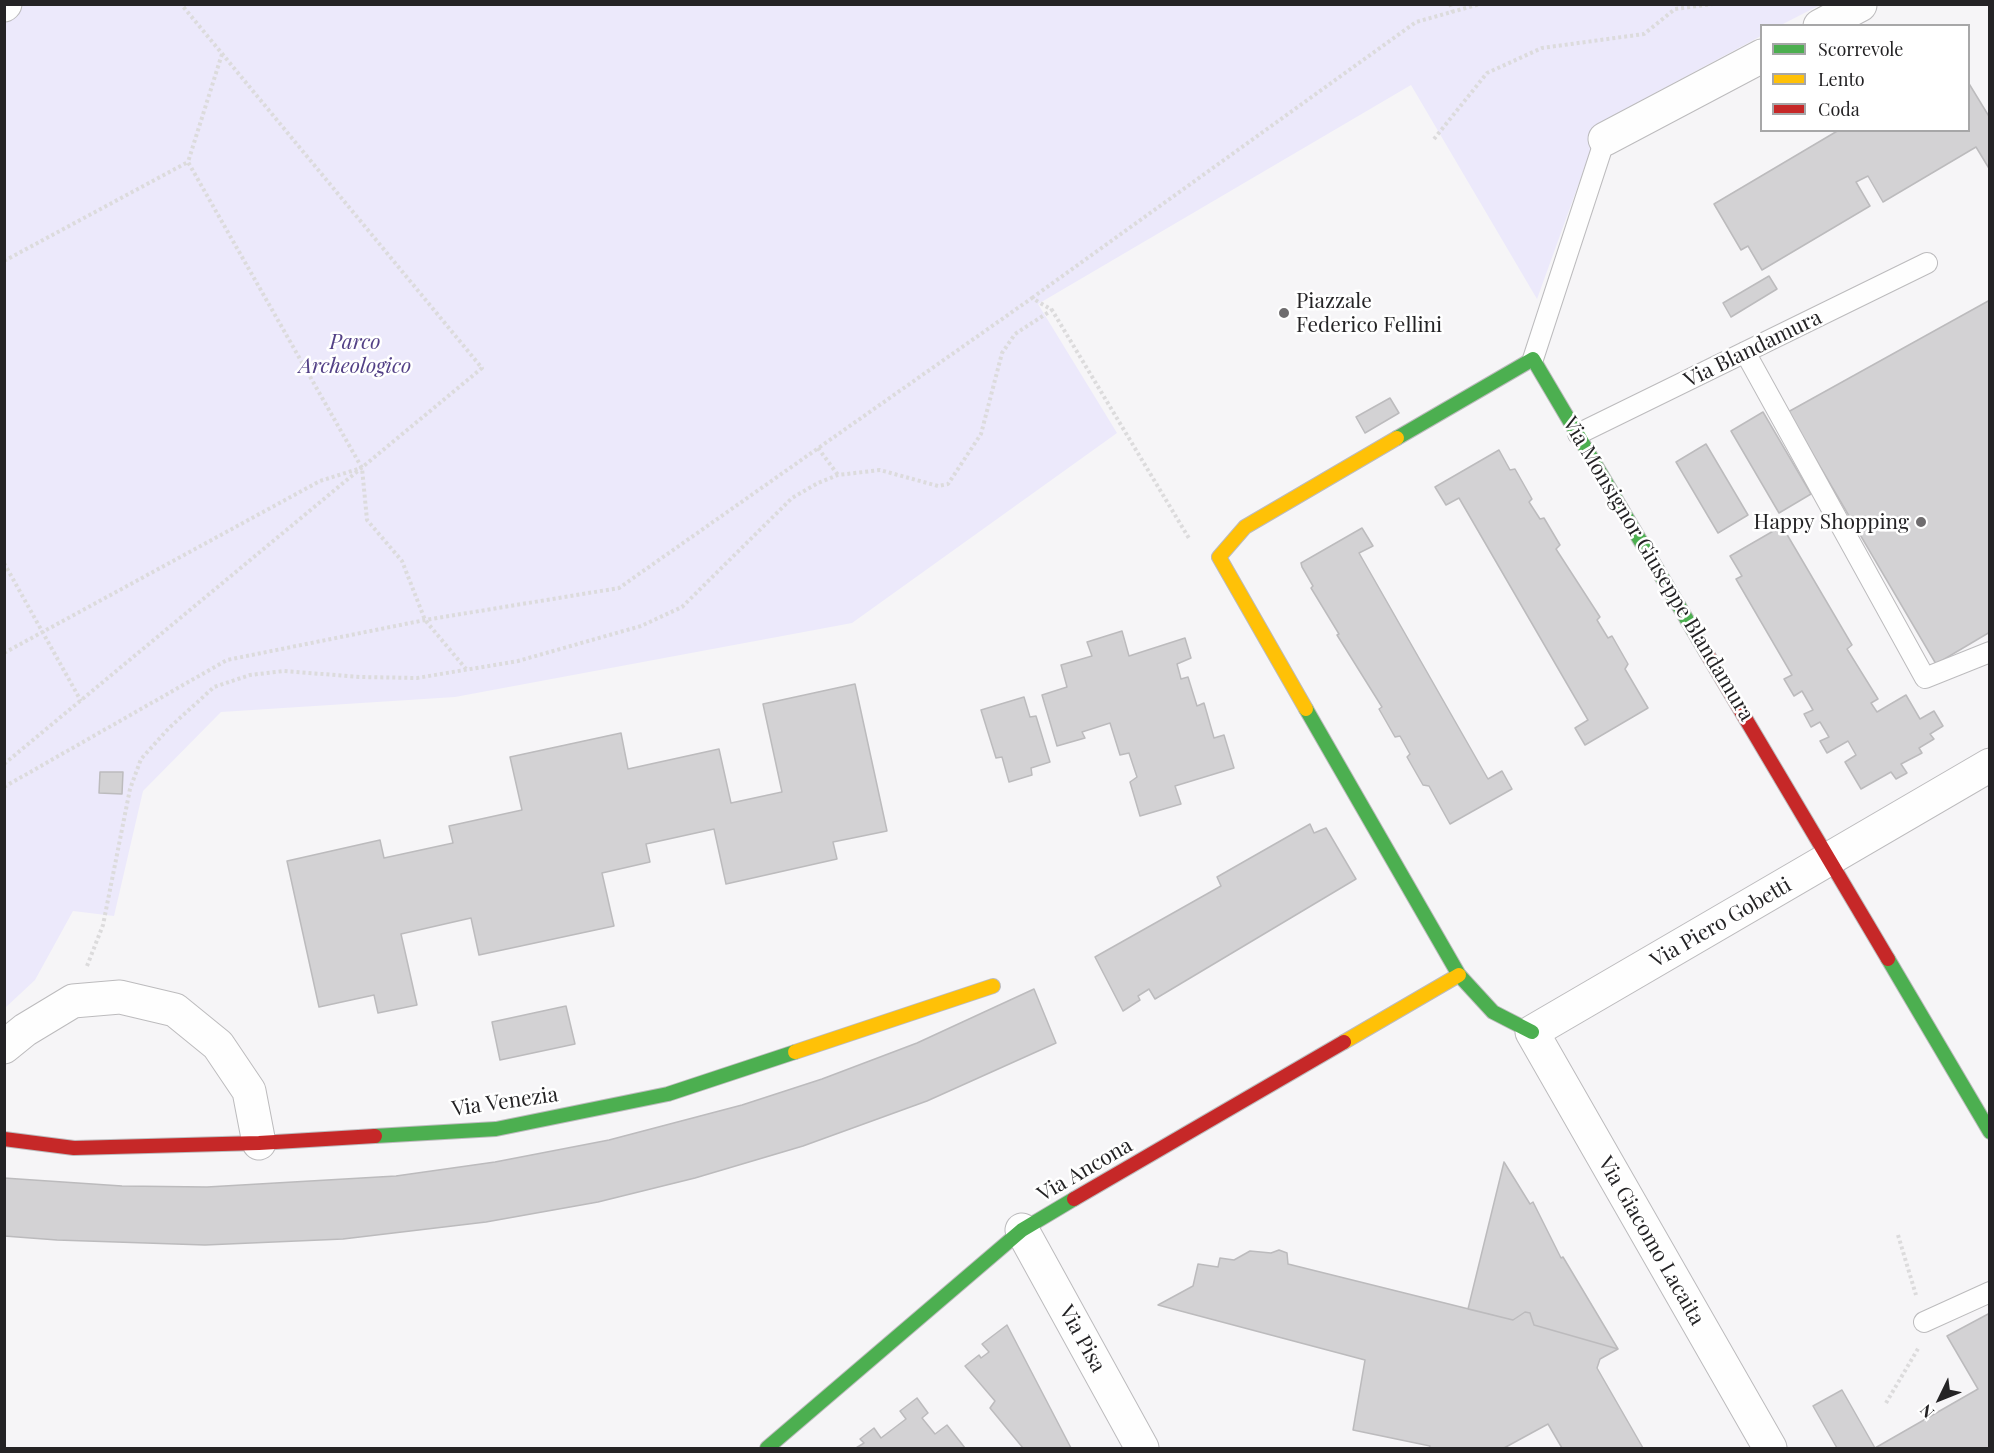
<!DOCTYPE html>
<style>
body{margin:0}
#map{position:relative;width:1994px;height:1453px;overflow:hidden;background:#f6f5f7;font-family:"Playfair Display",serif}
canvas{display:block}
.frame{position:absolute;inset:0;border:6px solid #242325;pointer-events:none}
.legend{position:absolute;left:1760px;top:24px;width:210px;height:108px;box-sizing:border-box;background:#fff;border:2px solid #a7a7a8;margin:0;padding:8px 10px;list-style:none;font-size:18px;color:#242325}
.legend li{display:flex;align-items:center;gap:12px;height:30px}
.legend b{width:30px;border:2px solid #a7a7a8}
.north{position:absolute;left:1910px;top:1369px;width:60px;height:60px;-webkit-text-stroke:4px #fff;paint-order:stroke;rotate:227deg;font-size:16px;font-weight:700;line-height:24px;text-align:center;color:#242325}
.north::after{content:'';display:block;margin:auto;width:21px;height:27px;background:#242325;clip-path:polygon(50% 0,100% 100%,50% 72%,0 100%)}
</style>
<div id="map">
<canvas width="1994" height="1453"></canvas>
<div class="frame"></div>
<ul class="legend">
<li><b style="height:8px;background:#4caf50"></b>Scorrevole</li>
<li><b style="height:8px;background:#ffc107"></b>Lento</li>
<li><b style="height:8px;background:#c62828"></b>Coda</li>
</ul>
<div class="north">N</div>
</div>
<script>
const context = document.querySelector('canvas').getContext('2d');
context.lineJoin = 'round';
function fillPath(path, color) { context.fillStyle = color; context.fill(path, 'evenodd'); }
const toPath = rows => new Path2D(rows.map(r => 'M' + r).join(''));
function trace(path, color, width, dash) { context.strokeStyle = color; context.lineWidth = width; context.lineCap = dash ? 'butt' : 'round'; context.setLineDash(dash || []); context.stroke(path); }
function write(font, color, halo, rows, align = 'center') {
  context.font = font + ' "Playfair Display",serif'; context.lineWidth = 5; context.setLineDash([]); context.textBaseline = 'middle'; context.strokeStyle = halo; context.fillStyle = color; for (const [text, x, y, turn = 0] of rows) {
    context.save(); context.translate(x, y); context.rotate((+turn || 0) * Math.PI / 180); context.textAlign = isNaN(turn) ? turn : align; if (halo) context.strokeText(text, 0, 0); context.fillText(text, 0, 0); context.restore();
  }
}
fillPath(toPath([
 [5,5,1820,5,1781,25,1762,26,1761,36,1601,122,1537,299,1411,85,1038,304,1117,433,852,623,455,697,221,712,143,791,114,916,73,911,35,980,5,1008]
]), '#ece9fb');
const building = toPath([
 [1968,82,1990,118,1990,170,1976,147,1883,202,1868,176,1856,182,1870,206,1762,270,1748,246,1741,250,1714,204,1839,130,1968,130,1968,82],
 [1769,276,1777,289,1731,317,1723,303,1769,276],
 [1990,300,1990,632,1936,664,1788,412,1990,300],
 [1390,398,1399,413,1365,433,1356,417,1390,398],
 [1763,412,1811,494,1779,513,1731,431,1763,412],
 [1706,444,1748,515,1718,533,1676,462,1706,444],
 [1499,450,1510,470,1515,469,1532,499,1529,502,1540,519,1544,518,1560,545,1556,549,1600,617,1597,620,1608,638,1612,636,1628,664,1625,669,1648,708,1585,745,1575,728,1588,720,1459,498,1446,505,1435,487,1499,450],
 [1782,526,1852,645,1847,649,1878,699,1871,703,1877,712,1906,695,1920,719,1934,711,1943,726,1930,734,1934,739,1919,748,1922,753,1901,764,1907,773,1896,779,1891,772,1861,789,1845,762,1856,755,1848,741,1827,753,1820,741,1829,737,1820,722,1811,727,1804,714,1813,710,1802,691,1794,696,1784,679,1792,675,1736,579,1742,576,1730,556,1782,526],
 [1362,528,1373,546,1359,553,1488,779,1502,771,1512,789,1450,824,1429,786,1423,785,1407,757,1410,754,1400,736,1395,737,1379,709,1382,707,1337,635,1339,634,1311,588,1313,586,1302,567,1301,563,1362,528],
 [1122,631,1129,656,1185,638,1191,658,1177,664,1181,679,1188,677,1197,706,1204,703,1214,738,1224,735,1234,768,1175,786,1181,804,1140,816,1130,782,1137,777,1129,753,1120,755,1110,723,1082,732,1085,738,1057,746,1042,695,1067,687,1061,665,1092,656,1087,642,1122,631],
 [855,684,887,831,833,842,837,859,726,884,714,829,646,844,650,862,602,873,614,926,479,955,471,918,401,934,417,1005,378,1013,374,995,319,1007,287,861,380,840,384,858,453,843,449,826,522,810,510,757,621,733,628,769,719,749,731,803,782,792,763,704,855,684],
 [1024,697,1030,717,1036,716,1050,762,1031,768,1032,775,1009,782,1002,757,996,758,981,710,1024,697],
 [100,772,123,772,122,794,99,793,100,772],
 [1310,824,1314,833,1326,828,1356,879,1155,999,1149,989,1138,996,1140,1000,1123,1011,1095,957,1221,886,1217,877,1310,824],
 [1034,989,1056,1043,927,1101,803,1146,695,1178,598,1202,486,1222,343,1239,205,1245,57,1240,4,1236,4,1178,122,1186,207,1187,396,1176,495,1162,609,1140,742,1105,822,1079,917,1043,1034,989],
 [566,1006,575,1044,500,1060,492,1022,566,1006],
 [1504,1162,1530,1204,1533,1202,1561,1258,1563,1257,1618,1349,1534,1325,1530,1313,1525,1312,1513,1320,1468,1309,1504,1162],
 [1279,1250,1287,1253,1288,1264,1513,1320,1525,1312,1530,1313,1534,1325,1618,1349,1600,1359,1597,1368,1643,1448,1562,1448,1548,1424,1504,1448,1429,1448,1430,1446,1353,1430,1365,1360,1158,1305,1193,1286,1198,1264,1218,1267,1220,1258,1234,1260,1250,1251,1271,1253,1279,1250],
 [1990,1313,1990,1448,1837,1448,1813,1406,1842,1390,1875,1448,1978,1389,1947,1336,1990,1313],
 [1007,1325,1071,1448,1023,1448,990,1408,995,1401,965,1366,979,1355,981,1358,989,1352,982,1344,1007,1325],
 [917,1398,928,1413,922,1418,935,1434,947,1425,965,1448,856,1448,864,1443,860,1439,874,1428,881,1438,906,1419,900,1411,917,1398]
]);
fillPath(building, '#d3d2d4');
trace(building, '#bcbbbd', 1.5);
const lane = toPath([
 [1745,352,1925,678,1990,652],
 [1533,359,1605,139],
 [1578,434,1927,263],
 [1924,1322,1990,1292]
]);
const street = toPath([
 [4,5,5,4],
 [1820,26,1860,5],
 [1605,139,1762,56],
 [4,1047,25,1030,73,1001,120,997,175,1010,218,1045,249,1091,259,1143],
 [1022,1230,1142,1448],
 [1770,1448,1532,1032,1990,765]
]);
const fast = toPath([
 [1397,438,1533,359,1706,652],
 [1306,709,1459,975,1493,1012,1532,1032],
 [1888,959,1990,1132],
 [375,1136,496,1129,668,1094,795,1052],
 [767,1448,1022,1230,1074,1199]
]);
const slow = toPath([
 [1306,709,1219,557,1245,527,1397,438],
 [1344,1042,1459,975],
 [795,1052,993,986]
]);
const jam = toPath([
 [1706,652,1888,959],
 [4,1139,74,1148,259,1143,375,1136],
 [1074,1199,1344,1042]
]);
trace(lane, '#bcbbbd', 22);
trace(street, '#bcbbbd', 35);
trace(fast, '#bcbbbd', 16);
trace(slow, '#bcbbbd', 16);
trace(jam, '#bcbbbd', 16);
trace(toPath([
 [1450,4,1453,12],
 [222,54,188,162,362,468,367,520,402,561,425,620,466,669],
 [1434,139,1487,73,1542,48,1644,34,1675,9,1713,4],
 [4,261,188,162],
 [1032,298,1416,22,1480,4],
 [818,448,838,475],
 [4,563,81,701],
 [4,653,320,481,358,469],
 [4,764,482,368,181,4],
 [4,787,227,660,425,620,619,588,1032,298,1052,310,1190,540],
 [87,966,103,925,130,789,141,759,169,728,214,687,250,675,284,671,360,677,417,678,518,661,641,626,682,607,792,498,818,483,838,475,880,470,938,486,948,484,981,434,1002,353,1015,334,1052,310],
 [1898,1235,1916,1295],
 [1886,1403,1919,1347]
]), '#dcdbdc', 4, [3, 3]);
trace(lane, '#fefefe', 20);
trace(street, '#fefefe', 33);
trace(fast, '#4caf50', 14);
trace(slow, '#ffc107', 14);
trace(jam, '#c62828', 14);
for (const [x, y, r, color] of [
 [1284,313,6,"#6e6c6e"],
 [1921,522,6,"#6e6c6e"]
]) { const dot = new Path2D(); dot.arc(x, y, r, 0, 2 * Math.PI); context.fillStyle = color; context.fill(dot); trace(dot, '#fff', 2); }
write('21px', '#242325', '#fff', [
 ["Piazzale",1296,301],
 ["Federico Fellini",1296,325],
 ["Happy Shopping",1909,522,"right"]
], 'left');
write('italic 21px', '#534186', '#fff', [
 ["Parco",355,342],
 ["Archeologico",355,366]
]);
write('21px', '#242325', '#fff', [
 ["Via Blandamura",1753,349,-26],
 ["Via Monsignor Giuseppe Blandamura",1658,569,59],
 ["Via Piero Gobetti",1721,923,-30],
 ["Via Venezia",505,1102,-8],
 ["Via Ancona",1085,1170,-30],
 ["Via Giacomo Lacaita",1651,1241,60],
 ["Via Pisa",1082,1339,61]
]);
</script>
